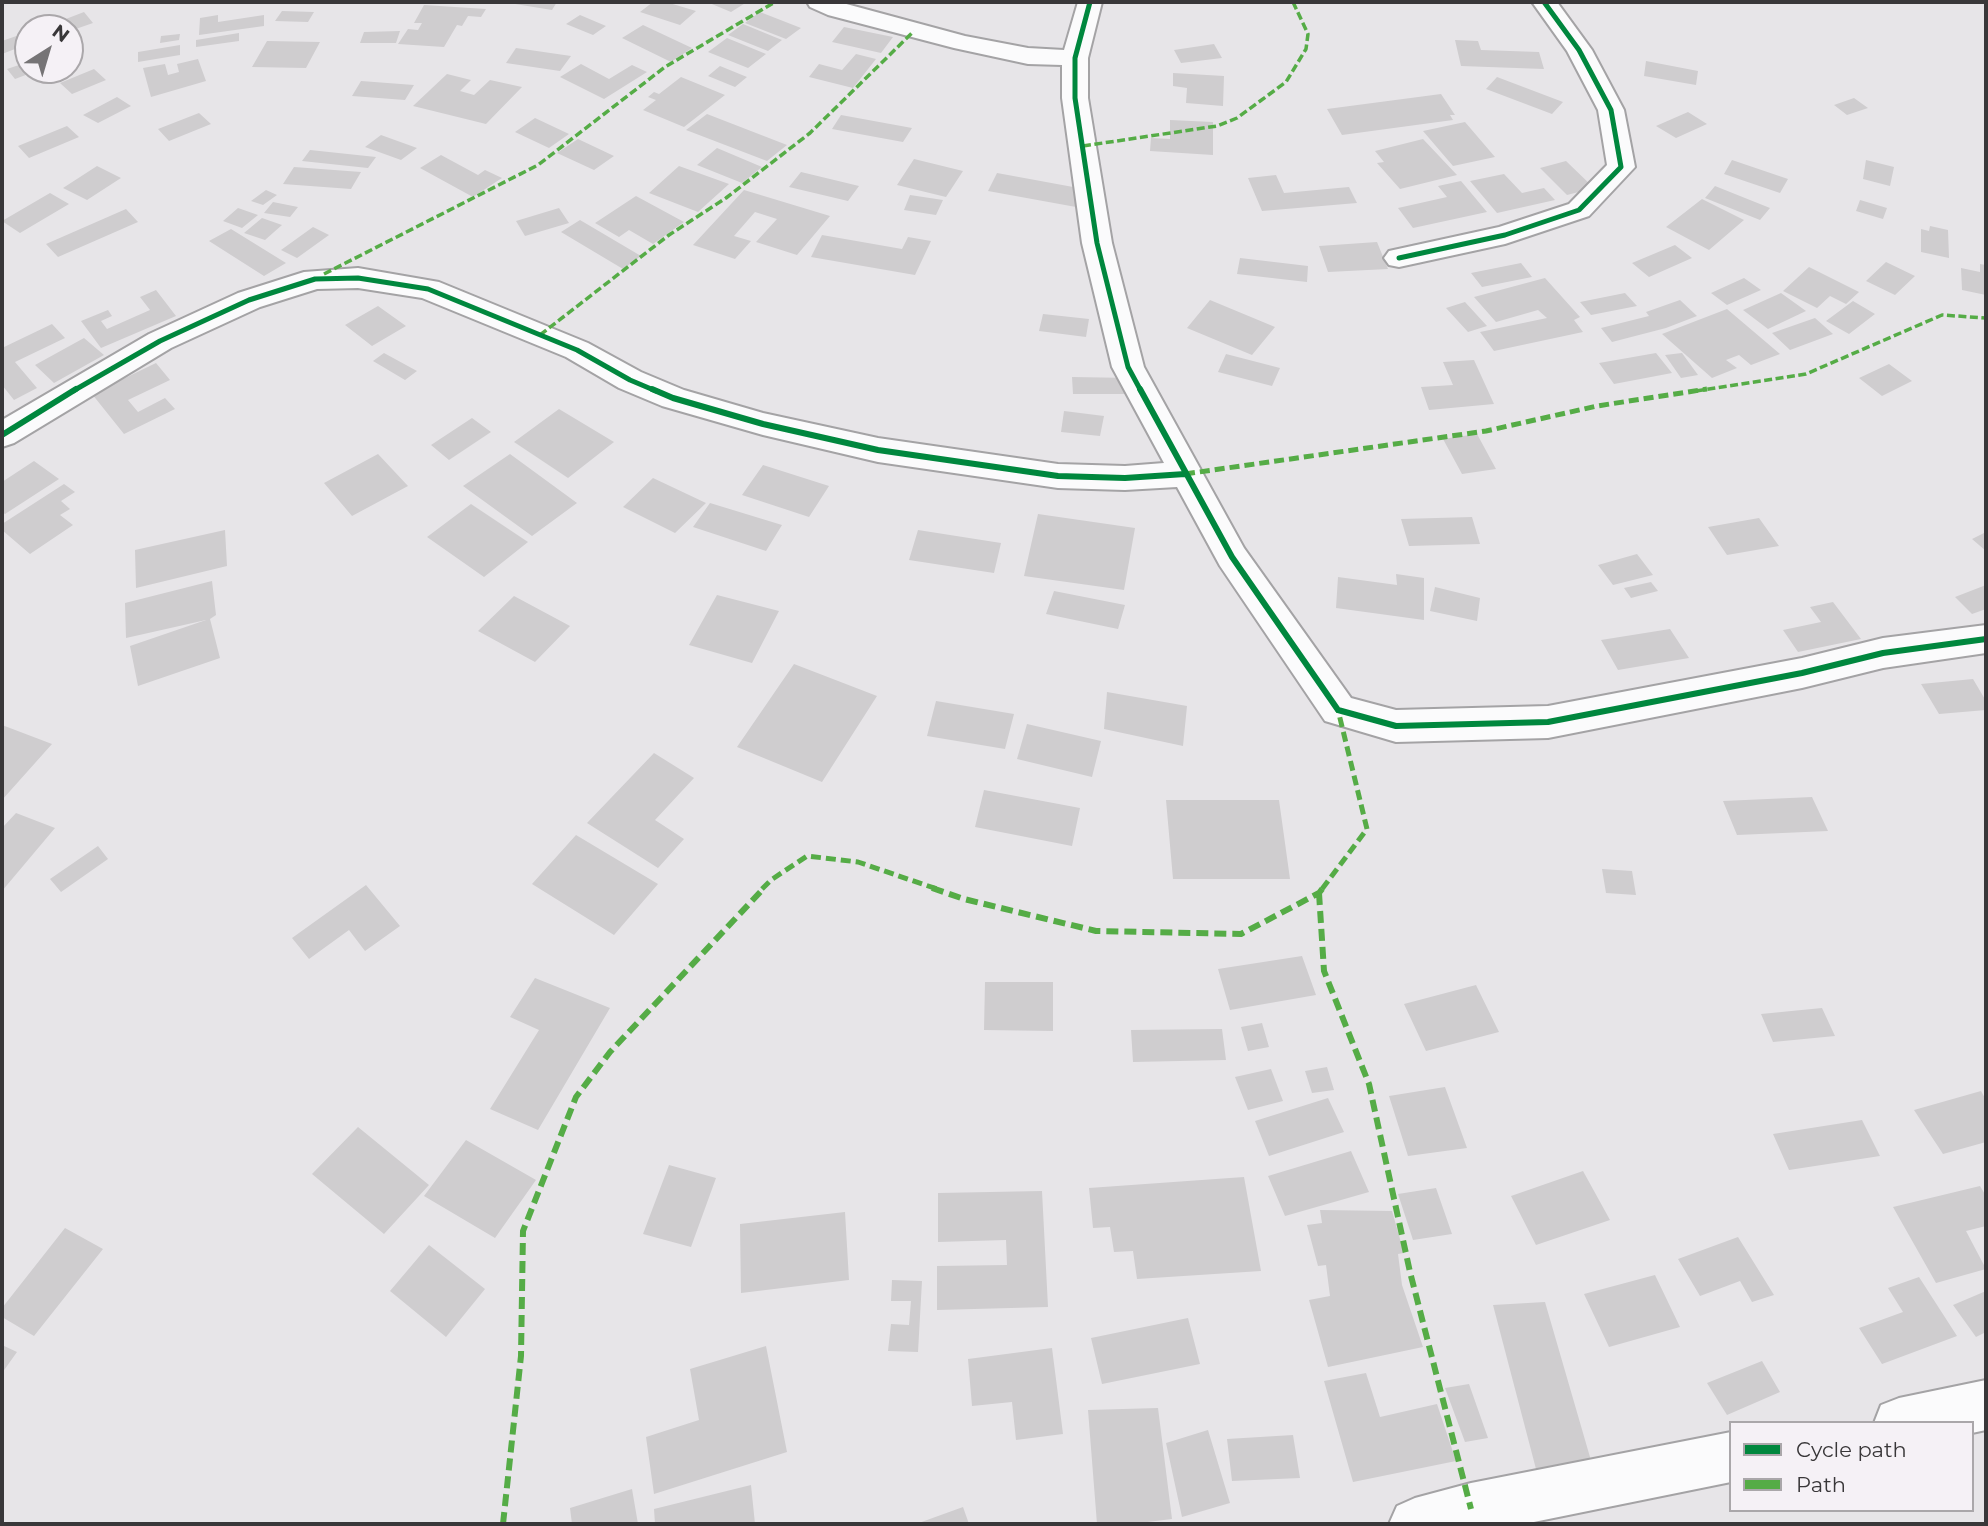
<!DOCTYPE html>
<style>
body{margin:0}
#map{position:relative;width:1988px;height:1526px;overflow:hidden;background:#e7e5e8;font-family:Montserrat,sans-serif}
canvas{display:block}
.frame{position:absolute;inset:0;border:4px solid #393739;pointer-events:none}
.legend{position:absolute;left:1729px;top:1421px;width:245px;height:91px;box-sizing:border-box;background:#f5f1f6;border:2px solid #aaa7aa;margin:0;padding:9px 12px;list-style:none;font-size:21px;color:#393739}
.legend li{display:flex;align-items:center;gap:14px;height:35px}
.legend b{width:35px;border:2px solid #aaa7aa}
.north{position:absolute;left:14px;top:14px;width:70px;height:70px;box-sizing:border-box;background:#f5f1f6;border:2px solid #aaa7aa;border-radius:50%;rotate:37deg;font-size:19px;font-weight:700;line-height:28px;text-align:center;color:#393739}
.north::after{content:'';display:block;margin:auto;width:24px;height:32px;background:#767476;clip-path:polygon(50% 0,100% 100%,50% 72%,0 100%)}
</style>
<div id="map">
<canvas width="1988" height="1526"></canvas>
<div class="frame"></div>
<ul class="legend">
<li><b style="height:9px;background:#00873e"></b>Cycle path</li>
<li><b style="height:9px;background:#55ac46"></b>Path</li>
</ul>
<div class="north">N</div>
</div>
<script>
const context = document.querySelector('canvas').getContext('2d');
context.lineJoin = 'round';
function fillPath(path, color) { context.fillStyle = color; context.fill(path, 'evenodd'); }
const toPath = rows => new Path2D(rows.map(r => 'M' + r).join(''));
function trace(path, color, width, dash) { context.strokeStyle = color; context.lineWidth = width; context.lineCap = dash ? 'butt' : 'round'; context.setLineDash(dash || []); context.stroke(path); }
fillPath(toPath([
 [503,2,557,2,552,10],
 [653,2,666,2,696,11,680,25,640,12],
 [707,2,747,2,731,12],
 [424,5,486,9,481,17,468,16,462,26,457,25,444,47,398,44,408,29,418,30,422,23,414,23],
 [282,11,314,12,308,22,275,21],
 [84,12,93,23,70,31,70,28,63,28,58,22],
 [760,12,801,28,786,39,745,23],
 [218,15,218,22,264,15,264,26,199,35,200,18],
 [580,15,606,26,593,35,566,24],
 [743,24,782,40,768,51,728,35],
 [643,25,692,48,671,62,622,38],
 [844,27,893,37,881,53,832,42],
 [400,31,396,43,360,43,364,32],
 [28,32,28,44,2,54,2,41],
 [239,33,239,41,196,47,196,40],
 [180,34,179,40,160,43,161,36],
 [727,38,766,54,748,68,708,52],
 [1455,40,1478,41,1481,50,1539,52,1544,69,1461,66],
 [267,41,320,42,306,68,252,67],
 [1214,44,1222,58,1181,63,1174,50],
 [180,45,180,55,138,62,138,52],
 [516,48,571,56,560,71,506,63],
 [856,54,876,59,853,88,809,77,819,64,842,70],
 [198,59,206,81,151,97,143,68,165,64,168,75,179,72,177,64],
 [1646,61,1698,71,1696,85,1644,76],
 [28,62,28,70,39,70,15,79,7,69],
 [581,64,609,79,632,65,647,72,604,99,560,77],
 [720,66,747,77,735,87,708,76],
 [94,69,106,80,72,94,60,83],
 [1173,73,1224,76,1223,106,1186,103,1187,88,1173,86],
 [447,74,471,80,460,91,474,95,490,80,522,87,486,124,413,106],
 [681,77,725,95,684,127,643,110,656,100,648,97,654,92,659,94],
 [1497,77,1563,102,1552,114,1486,89],
 [361,81,414,85,405,100,352,96],
 [1441,94,1455,115,1450,115,1453,120,1342,135,1327,109],
 [117,97,131,106,98,123,83,115],
 [1854,98,1868,108,1847,115,1834,105],
 [1688,112,1707,124,1676,138,1656,126],
 [199,113,211,124,169,141,158,129],
 [707,114,787,145,767,161,686,130],
 [841,115,912,128,903,142,832,129],
 [535,118,569,134,549,148,515,132],
 [1170,120,1213,122,1213,155,1150,151,1151,138,1170,139],
 [1465,122,1495,157,1453,166,1423,131],
 [67,126,79,137,29,158,18,146],
 [381,135,417,148,401,160,365,147],
 [578,139,614,156,594,170,557,153],
 [1423,139,1457,175,1400,189,1377,163,1384,162,1375,151],
 [717,148,762,167,742,183,697,165],
 [310,150,376,157,368,168,302,161],
 [441,155,478,175,485,170,502,178,473,197,420,168],
 [914,159,963,171,946,197,897,185],
 [1732,160,1788,179,1780,193,1724,174],
 [1866,160,1894,167,1890,186,1863,179],
 [1566,161,1594,188,1567,195,1540,168],
 [97,166,121,178,87,200,63,188],
 [679,166,729,184,698,212,649,193],
 [294,167,361,172,351,189,283,184],
 [801,172,859,186,848,201,789,187],
 [997,173,1084,189,1076,207,988,191],
 [1504,174,1522,193,1544,188,1555,200,1497,213,1470,181],
 [1276,175,1284,193,1349,187,1357,203,1262,211,1248,178],
 [1461,181,1487,212,1413,228,1398,208,1447,197,1438,186],
 [1715,186,1770,208,1760,220,1705,198],
 [266,190,277,195,263,205,251,201],
 [744,190,830,216,797,255,756,242,777,219,755,212,734,236,751,241,735,259,693,245],
 [50,193,69,204,20,233,2,221],
 [910,195,943,200,936,215,904,210],
 [636,196,684,222,653,244,629,230,619,237,595,223],
 [1702,199,1744,220,1709,250,1666,227],
 [1860,200,1887,208,1883,219,1856,211],
 [273,202,298,207,290,217,264,213],
 [238,208,258,215,242,228,223,221],
 [559,208,569,223,525,236,516,221],
 [126,209,138,222,58,257,46,244],
 [262,218,282,225,265,240,244,233],
 [580,220,641,256,623,269,561,232],
 [1930,226,1948,230,1949,258,1921,252,1921,229,1929,231],
 [313,227,329,235,297,258,281,250],
 [231,229,286,263,264,276,209,241],
 [822,235,902,249,908,237,931,241,915,275,811,257],
 [1377,242,1388,269,1328,272,1319,246],
 [1675,245,1692,258,1649,277,1632,263],
 [1240,258,1308,266,1307,282,1237,274],
 [1886,262,1915,276,1895,295,1866,281],
 [1521,263,1532,277,1482,287,1471,273],
 [1980,264,1986,265,1986,295,1962,290,1961,268,1980,272],
 [1809,267,1859,292,1846,304,1830,296,1817,308,1783,291],
 [1545,278,1580,317,1574,320,1583,332,1494,351,1480,332,1547,318,1538,310,1496,322,1474,297],
 [1744,278,1761,290,1727,305,1711,293],
 [156,290,176,316,101,348,81,321,108,310,112,316,101,321,107,329,150,310,140,297],
 [1625,293,1637,306,1591,315,1580,302],
 [1781,293,1806,311,1768,329,1743,310],
 [1210,300,1275,327,1252,355,1187,328],
 [1680,300,1697,316,1666,328,1612,342,1601,328,1649,316,1646,312],
 [1853,301,1875,314,1849,334,1826,321],
 [1465,302,1487,326,1468,332,1446,308],
 [378,306,406,326,372,346,345,325],
 [1727,309,1780,354,1751,365,1739,355,1726,360,1737,368,1712,378,1662,334],
 [1043,314,1089,319,1086,337,1039,331],
 [1815,318,1833,334,1790,350,1772,333],
 [52,324,65,338,15,362,37,388,14,400,2,385,2,348],
 [84,338,104,355,54,383,35,365],
 [384,353,417,371,405,380,373,361],
 [1656,353,1672,373,1614,384,1599,363],
 [1682,353,1698,375,1681,378,1665,355],
 [1226,354,1280,368,1272,386,1218,372],
 [1474,360,1494,404,1429,410,1421,387,1453,385,1443,362],
 [156,363,170,380,128,400,138,412,165,398,175,409,124,434,92,394],
 [1889,364,1912,381,1882,396,1859,378],
 [1072,377,1132,378,1133,394,1073,394],
 [559,409,614,442,568,478,514,442],
 [1064,411,1104,416,1100,436,1061,432],
 [472,418,491,432,449,460,431,445],
 [1477,434,1496,469,1462,474,1443,439],
 [378,454,408,486,352,516,324,483],
 [510,454,577,503,532,536,463,486],
 [34,461,59,479,5,514,2,512,2,482],
 [763,465,829,486,809,517,742,495],
 [653,478,706,503,675,533,623,507],
 [64,484,75,492,61,501,70,509,60,515,73,525,30,554,2,530,2,524],
 [710,503,782,525,766,551,693,527],
 [471,504,528,542,484,577,427,537],
 [1038,514,1135,528,1124,590,1024,576],
 [1472,517,1480,544,1409,546,1401,519],
 [1759,518,1779,546,1727,555,1708,527],
 [225,530,227,566,136,588,135,550],
 [918,530,1001,543,994,573,909,560],
 [1986,532,1986,551,1972,539],
 [1637,554,1653,575,1613,585,1598,565],
 [1396,574,1424,578,1424,620,1336,608,1338,577,1397,585],
 [212,581,216,615,210,619,220,658,138,686,130,646,206,620,126,638,125,603],
 [1651,582,1658,591,1631,598,1624,588],
 [1986,585,1986,609,1972,614,1955,597],
 [1435,587,1480,598,1477,621,1430,611],
 [1054,591,1125,605,1118,629,1046,614],
 [717,595,779,611,752,663,689,645],
 [514,596,570,626,535,662,478,631],
 [1833,602,1861,639,1798,652,1783,630,1821,622,1810,607],
 [1670,629,1689,658,1618,670,1601,640],
 [794,664,877,696,822,782,737,747],
 [1973,679,1986,701,1986,710,1939,714,1921,684],
 [1107,692,1187,706,1183,746,1104,729],
 [936,701,1014,714,1005,749,927,736],
 [1027,724,1101,741,1092,777,1017,759],
 [2,725,52,744,2,800],
 [654,753,694,778,655,820,684,839,658,868,587,823],
 [984,790,1080,808,1072,846,975,827],
 [1812,797,1828,831,1737,835,1723,801],
 [1166,800,1279,800,1290,879,1173,879],
 [16,813,55,828,2,891,2,828],
 [576,835,658,884,614,935,532,884],
 [98,846,108,859,61,892,50,879],
 [1602,869,1632,871,1636,895,1606,893],
 [366,885,400,926,365,951,349,930,309,959,292,938],
 [1302,956,1316,995,1230,1010,1218,969],
 [535,978,610,1008,538,1130,490,1109,539,1030,510,1017],
 [985,982,1053,982,1053,1031,984,1030],
 [1476,985,1499,1032,1426,1051,1404,1004],
 [1822,1008,1835,1036,1773,1042,1761,1014],
 [1262,1023,1269,1047,1248,1051,1241,1027],
 [1222,1029,1226,1060,1133,1062,1131,1030],
 [1327,1067,1334,1090,1312,1093,1305,1071],
 [1271,1069,1283,1101,1248,1110,1235,1077],
 [1445,1087,1467,1148,1408,1156,1389,1096],
 [1981,1091,1986,1100,1986,1142,1943,1154,1914,1110],
 [1328,1098,1344,1132,1269,1156,1255,1121],
 [1862,1120,1880,1156,1789,1170,1773,1134],
 [358,1127,429,1185,384,1234,312,1174],
 [466,1140,536,1180,495,1238,424,1196],
 [1351,1151,1369,1192,1285,1216,1268,1176],
 [669,1165,716,1178,691,1247,643,1234],
 [1583,1171,1610,1220,1536,1245,1511,1196],
 [1244,1177,1261,1271,1137,1279,1133,1251,1114,1252,1110,1227,1093,1228,1089,1188],
 [1980,1186,1986,1196,1986,1226,1966,1231,1986,1269,1936,1283,1893,1207],
 [1436,1188,1452,1234,1413,1240,1398,1194],
 [1042,1191,1048,1307,937,1310,937,1266,1007,1265,1006,1240,938,1242,938,1193],
 [1320,1210,1392,1211,1404,1253,1398,1254,1402,1285,1423,1347,1328,1367,1309,1300,1330,1296,1326,1265,1318,1266,1307,1225,1322,1223],
 [845,1212,849,1280,741,1293,740,1224],
 [65,1228,103,1249,34,1336,2,1317,2,1308],
 [1738,1237,1774,1295,1752,1302,1740,1281,1700,1296,1678,1259],
 [429,1245,485,1289,446,1337,390,1291],
 [1655,1275,1680,1327,1609,1347,1584,1294],
 [1919,1277,1957,1336,1882,1364,1859,1328,1903,1312,1888,1288],
 [892,1280,922,1281,918,1352,888,1351,891,1324,909,1325,911,1301,891,1301],
 [1986,1291,1986,1332,1976,1337,1953,1305],
 [1545,1302,1592,1464,1536,1469,1493,1305],
 [1188,1318,1200,1364,1102,1384,1091,1338],
 [2,1345,17,1352,2,1373],
 [766,1346,787,1452,654,1494,646,1437,699,1420,690,1369],
 [1052,1348,1063,1434,1016,1440,1012,1402,972,1406,968,1359],
 [1762,1361,1780,1392,1727,1415,1707,1383],
 [1366,1373,1380,1417,1437,1404,1456,1461,1353,1482,1324,1381],
 [1469,1384,1488,1438,1465,1442,1445,1388],
 [1158,1408,1172,1519,1131,1524,1097,1524,1088,1410],
 [1208,1430,1230,1503,1182,1517,1166,1443],
 [1293,1435,1300,1478,1232,1481,1227,1439],
 [751,1485,755,1524,655,1524,654,1509],
 [632,1489,638,1524,572,1524,570,1508],
 [963,1507,969,1524,916,1524]
]), '#cfcdcf');
const minor = toPath([
 [807,2,839,2,965,36,1028,48,1064,50,1078,2,1102,2,1088,58,1088,98,1112,243,1144,367,1244,548,1351,698,1396,710,1548,706,1802,658,1883,638,1986,625,1986,653,1883,668,1802,688,1548,738,1396,742,1325,721,1220,566,1177,487,1125,490,1058,488,878,462,763,435,662,406,619,388,566,357,422,298,358,288,317,289,260,307,171,348,14,443,2,447,2,420,149,334,238,293,304,272,358,268,439,282,588,343,641,372,684,390,763,413,878,438,1058,464,1125,466,1164,463,1112,367,1082,243,1062,98,1062,65,1028,64,954,48,828,15,810,7,807,2],
 [1532,2,1557,2,1592,50,1624,110,1635,167,1589,216,1505,244,1399,267,1389,265,1384,258,1389,251,1499,227,1569,204,1607,165,1598,110,1567,51,1532,2],
 [1986,1380,1986,1430,1972,1433,1972,1423,1874,1423,1881,1405,1899,1398,1986,1380],
 [1731,1432,1731,1482,1524,1524,1389,1524,1397,1506,1415,1498,1471,1483,1731,1432]
]);
trace(minor, '#a4a3a5', 4);
fillPath(minor, '#fbfbfc');
trace(toPath([
 [1083,146,1217,126,1237,118,1286,82,1306,49,1308,34,1293,2],
 [324,274,538,165,665,67,775,2],
 [540,335,669,235,726,198,810,133,914,31],
 [1696,391,1806,374,1942,315,1986,318]
]), '#55ac46', 3.5, [8, 3.5]);
trace(toPath([
 [1185,474,1486,431,1597,406,1707,389],
 [762,889,771,880,807,856,858,862,937,889],
 [1322,889,1367,829,1338,710]
]), '#55ac46', 5, [10, 5]);
trace(toPath([
 [932,888,964,899,1096,931,1241,934,1319,893,1323,888],
 [1319,893,1324,971,1369,1084,1410,1272,1471,1509],
 [503,1524,521,1356,523,1231,576,1097,610,1052,764,888]
]), '#55ac46', 6, [12, 6]);
trace(toPath([
 [1090,2,1075,58,1075,98,1097,243,1128,367,1141,391],
 [1399,258,1505,235,1579,210,1621,167,1611,110,1579,50,1544,2],
 [73,391,160,341,249,300,315,279,358,278,428,289,577,350,630,380,656,391]
]), '#00873e', 5);
trace(toPath([
 [652,389,673,398,763,424,878,450,1058,476,1125,478,1185,474],
 [1140,389,1232,557,1338,710,1396,726,1548,722,1802,673,1883,653,1986,639],
 [2,435,76,389]
]), '#00873e', 6);
</script>
